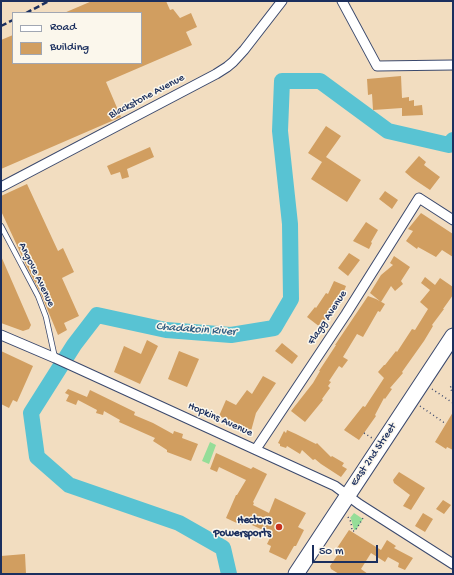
<!DOCTYPE html>
<style>
body{margin:0}
#map{position:relative;width:454px;height:575px;overflow:hidden;background:#f2ddc0;font-family:"Gochi Hand",sans-serif}
canvas{display:block}
.frame{position:absolute;inset:0;border:2px solid #1b2f5e;pointer-events:none}
.legend{position:absolute;left:12px;top:12px;width:130px;height:52px;box-sizing:border-box;background:#fbf7ec;border:1px solid #a1a7b3;margin:0;padding:5px 7px;list-style:none;font-size:12px;color:#1b2f5e}
.legend li{display:flex;align-items:center;gap:8px;height:20px}
.legend b{width:20px;border:1px solid #a1a7b3}
.scale{position:absolute;left:312px;top:545px;width:66px;height:18px;box-sizing:border-box;border:2px solid #1b2f5e;border-top:0;padding-left:5px;font-size:12px;line-height:14px;white-space:nowrap;color:#1b2f5e;-webkit-text-stroke:3px #fbf7ec;paint-order:stroke}
</style>
<div id="map">
<canvas width="454" height="575"></canvas>
<div class="frame"></div>
<ul class="legend">
<li><b style="height:5px;background:#fff"></b>Road</li>
<li><b style="height:11px;background:#d19e60"></b>Building</li>
</ul>
<div class="scale">50 m</div>
</div>
<script>
const context = document.querySelector('canvas').getContext('2d');
context.lineJoin = 'round';
function fillPath(path, color) { context.fillStyle = color; context.fill(path, 'evenodd'); }
const toPath = rows => new Path2D(rows.map(r => 'M' + r).join(''));
function trace(path, color, width, dash) { context.strokeStyle = color; context.lineWidth = width; context.lineCap = dash ? 'butt' : 'round'; context.setLineDash(dash || []); context.stroke(path); }
function write(font, color, halo, rows, align = 'center') {
  context.font = font + ' "Gochi Hand",sans-serif'; context.lineWidth = 3; context.setLineDash([]); context.textBaseline = 'middle'; context.strokeStyle = halo; context.fillStyle = color; for (const [text, x, y, turn = 0] of rows) {
    context.save(); context.translate(x, y); context.rotate((+turn || 0) * Math.PI / 180); context.textAlign = isNaN(turn) ? turn : align; if (halo) context.strokeText(text, 0, 0); context.fillText(text, 0, 0); context.restore();
  }
}
fillPath(toPath([
 [210,442,216,445,209,464,202,461],
 [354,513,363,519,356,530,354,530,351,519,350,518]
]), '#95dd98');
trace(toPath([
 [229,574,223,548,179,523,69,485,37,457,31,413,74,345,97,315,166,330,231,335,274,328,291,299,290,224,280,131,282,81,320,81,388,131,449,145,453,140]
]), '#58c3d3', 16);
fillPath(toPath([
 [92,1,166,1,170,10,173,9,180,18,191,13,197,27,186,32,192,45,106,82,121,117,1,169,1,40,13,35,13,63,141,63,141,13,64,13],
 [401,76,402,98,409,97,409,101,414,100,414,106,422,105,423,115,402,116,402,108,373,110,372,94,368,95,367,79],
 [326,126,341,136,326,157,361,180,347,202,311,179,322,162,308,153],
 [150,147,154,157,127,169,129,177,122,179,120,172,111,175,107,166],
 [419,156,426,162,424,165,440,177,430,190,412,178,405,172],
 [27,184,58,251,63,248,74,272,62,278,79,316,64,323,67,330,58,335,41,294,27,267,1,211,1,196],
 [385,191,398,200,392,209,379,199],
 [421,213,453,234,453,257,442,250,436,257,418,247,417,249,406,241,413,231,408,229],
 [366,222,378,230,371,242,372,243,369,249,353,241],
 [349,253,360,260,348,276,338,268],
 [1,256,31,325,29,329,23,331,1,323],
 [394,256,410,267,401,281,403,284,395,291,391,286,381,302,370,293,381,275,393,265,390,263],
 [425,277,435,285,440,278,453,287,453,295,443,309,444,309,432,325,433,326,424,341,402,372,403,373,390,388,392,389,385,399,384,398,375,415,376,416,359,440,344,430,363,406,365,407,384,378,378,372,384,365,385,365,396,351,397,352,412,329,415,330,428,309,420,302,430,290,421,283],
 [334,281,346,286,343,294,340,293,325,316,327,317,320,327,307,317,315,307,316,308,326,293,328,294],
 [368,296,376,299,385,304,380,312,378,311,363,337,357,334,343,357,348,360,342,368,339,366,329,381,331,382,328,386,330,388,322,399,323,400,305,422,291,411,313,383,320,371,319,371,336,345,335,345],
 [147,340,158,346,140,384,114,372,124,346,141,354],
 [282,343,298,356,292,364,275,351],
 [1,351,33,366,17,402,13,400,9,408,1,404],
 [179,351,199,359,187,387,168,379],
 [263,376,276,383,256,413,251,431,239,427,240,425,219,416,226,400,236,405,247,390,252,394],
 [68,389,87,397,90,390,135,412,134,415,153,423,173,434,174,431,183,434,182,438,198,444,191,461,167,452,167,450,153,441,155,438,119,422,120,420,104,411,103,415,96,413,97,410,78,400,76,405,66,401,69,395,65,393],
 [453,412,453,450,447,447,446,449,435,442],
 [287,430,296,434,316,444,317,443,331,457,332,456,344,463,342,466,347,469,341,477,321,464,315,459,313,460,302,450,300,454,287,446,286,448,280,446,280,444,278,443,284,431,286,433],
 [216,453,251,469,253,467,267,474,253,502,254,503,253,505,269,513,275,498,306,513,298,527,304,530,296,546,294,546,286,560,269,552,271,546,267,544,272,534,243,521,241,525,226,518,236,495,237,495,246,480,219,467,217,472,210,469],
 [399,472,425,488,411,510,403,506,410,495,394,483,393,480],
 [443,500,451,505,444,514,436,509],
 [423,513,433,519,425,532,415,526],
 [349,530,381,550,387,540,396,546,394,548,413,558,405,570,398,567,399,563,388,557,385,562,371,553,361,569,368,574,339,574,331,569,330,566,340,551,337,548],
 [25,554,26,574,1,574,1,556]
]), '#d19e60');
const lane = toPath([
 [1,226,38,296,46,317,55,358]
]);
const street = toPath([
 [342,1,377,66,453,65],
 [1,187,216,74,227,67,233,62,244,50,282,1],
 [1,335,55,358,335,486,359,504,453,564],
 [256,449,346,314,419,198,453,220]
]);
const primary = toPath([
 [296,574,453,336]
]);
trace(lane, '#3b496d', 6);
trace(street, '#3b496d', 11);
trace(primary, '#3b496d', 17);
trace(toPath([
 [453,383,450,388,453,393],
 [432,389,453,403],
 [420,406,446,424],
 [364,433,372,438],
 [348,517,351,522,352,531,355,531,363,518]
]), '#3b496d', 1.5, [1, 3]);
trace(lane, '#fff', 4.5);
trace(street, '#fff', 9);
trace(primary, '#fff', 15);
trace(toPath([
 [26,13,49,1],
 [1,26,13,20]
]), '#1b2f5e', 2.5, [6, 3]);
for (const [x, y, r, color] of [
 [279,527,4,"#c8321e"]
]) { const dot = new Path2D(); dot.arc(x, y, r, 0, 2 * Math.PI); context.fillStyle = color; context.fill(dot); trace(dot, '#fbf7ec', 1.5); }
write('11px', '#1b2f5e', '#fbf7ec', [
 ["Blackstone Avenue",147,97,-28],
 ["Angove Avenue",36,275,64],
 ["Flagg Avenue",328,318,-57],
 ["Hopkins Avenue",220,420,24],
 ["East 2nd Street",374,455,-56]
]);
write('bold 11px', '#1b2f5e', '#fbf7ec', [
 ["Hectors",271,521],
 ["Powersports",271,534]
], 'right');
write('italic 12px', '#2d5b81', '#fbf7ec', [
 ["Chadakoin River",196,330,4]
]);
</script>
